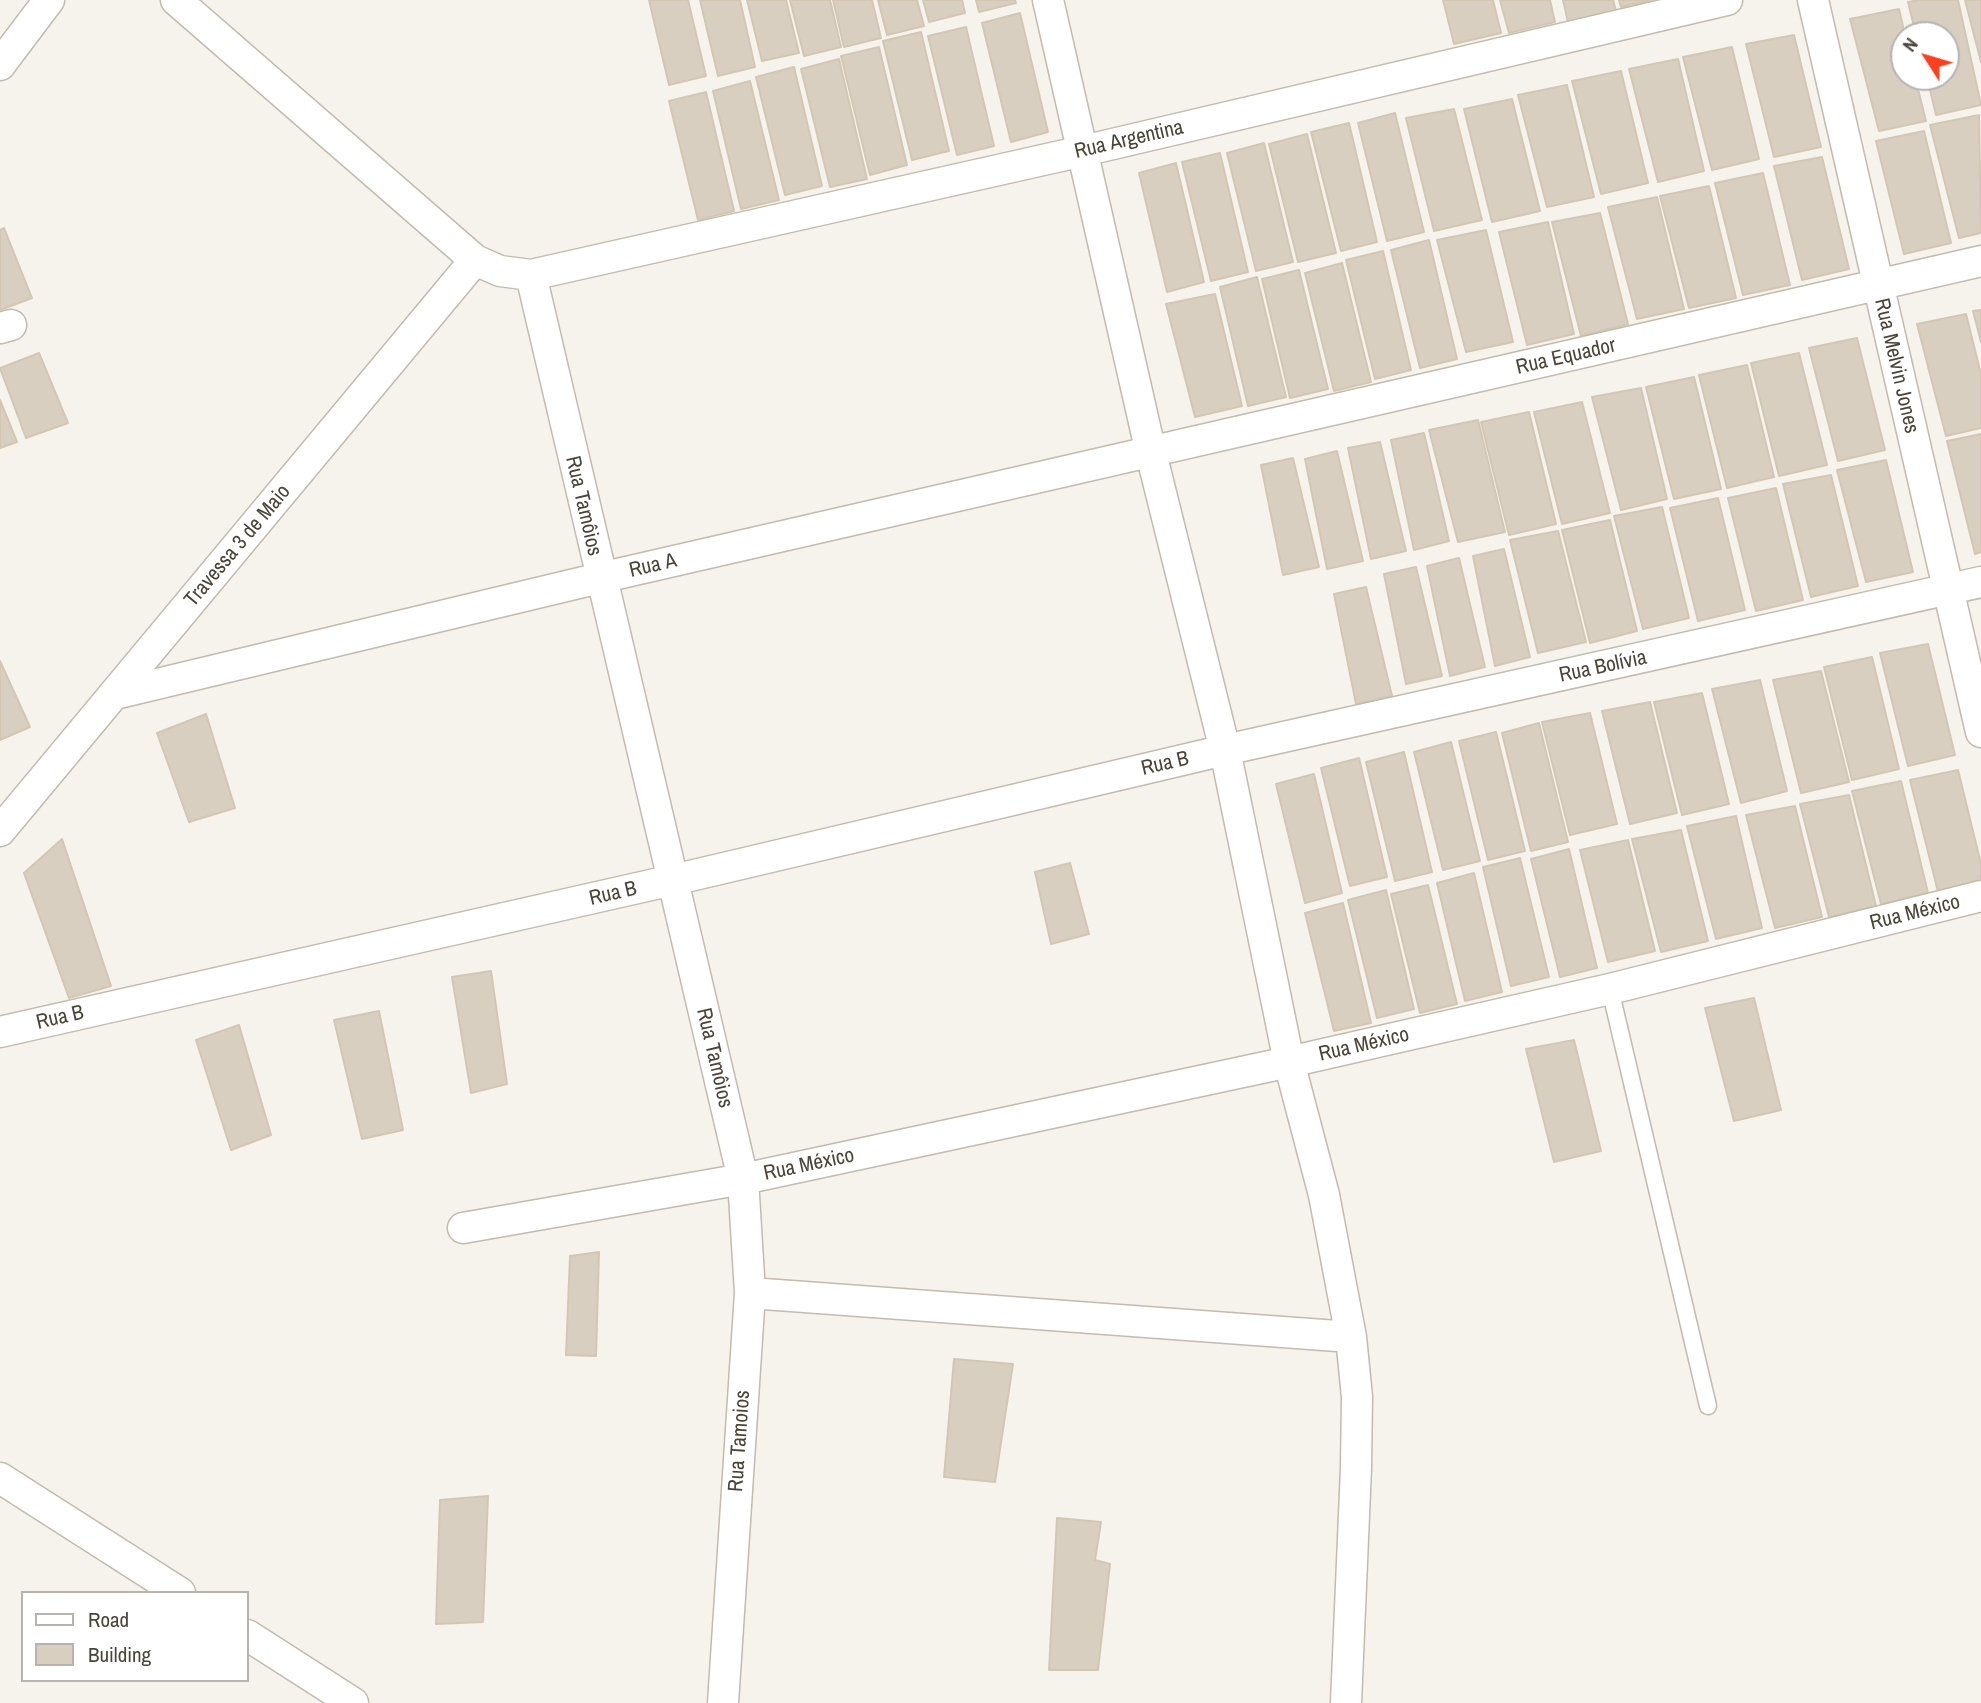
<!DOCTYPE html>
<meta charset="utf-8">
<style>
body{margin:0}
#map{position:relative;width:1981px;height:1703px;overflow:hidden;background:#f6f3ec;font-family:"Archivo Narrow",sans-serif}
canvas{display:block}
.legend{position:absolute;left:21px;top:1591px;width:228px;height:91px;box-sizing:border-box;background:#fff;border:2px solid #b7b4b0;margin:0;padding:9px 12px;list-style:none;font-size:21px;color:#4b4439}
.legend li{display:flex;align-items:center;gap:14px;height:35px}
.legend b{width:35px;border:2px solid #b7b4b0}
.north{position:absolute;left:1890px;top:21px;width:70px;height:70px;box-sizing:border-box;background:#fff;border:2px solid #b7b4b0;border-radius:50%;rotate:307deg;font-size:19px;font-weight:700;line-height:28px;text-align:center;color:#4b4439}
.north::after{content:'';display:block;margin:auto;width:24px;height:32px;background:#fc3f1d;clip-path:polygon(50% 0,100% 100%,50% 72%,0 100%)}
</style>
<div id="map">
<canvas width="1981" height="1703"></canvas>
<ul class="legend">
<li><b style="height:9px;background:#fff"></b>Road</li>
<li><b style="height:19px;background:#d8cfc1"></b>Building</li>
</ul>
<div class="north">N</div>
</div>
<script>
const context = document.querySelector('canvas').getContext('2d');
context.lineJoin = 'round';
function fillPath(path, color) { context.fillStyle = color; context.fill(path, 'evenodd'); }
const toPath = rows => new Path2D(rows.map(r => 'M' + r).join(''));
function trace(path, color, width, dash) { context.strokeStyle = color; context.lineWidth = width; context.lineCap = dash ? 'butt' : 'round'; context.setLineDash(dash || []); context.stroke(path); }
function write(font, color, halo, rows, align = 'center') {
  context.font = font + ' "Archivo Narrow",sans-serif'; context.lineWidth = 5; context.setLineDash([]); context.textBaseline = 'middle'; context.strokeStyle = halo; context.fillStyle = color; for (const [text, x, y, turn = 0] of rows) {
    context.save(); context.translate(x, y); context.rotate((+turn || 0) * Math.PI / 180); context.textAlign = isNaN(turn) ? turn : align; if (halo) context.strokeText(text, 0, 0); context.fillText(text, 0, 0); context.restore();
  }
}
const building = toPath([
 [649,0,688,0,706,76,669,85,649,0],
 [700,0,740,0,755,67,718,76,700,0],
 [747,0,786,0,799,53,762,61,747,0],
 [790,0,830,0,841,47,804,56,790,0],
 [833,0,872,0,881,38,844,47,833,0],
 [878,0,917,0,924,26,887,35,878,0],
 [923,0,962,0,965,13,929,22,923,0],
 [976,0,1015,0,1016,3,979,12,976,0],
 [1443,0,1493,0,1501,33,1454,44,1443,0],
 [1500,0,1550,0,1555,22,1509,33,1500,0],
 [1563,0,1613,0,1616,11,1568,22,1563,0],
 [1619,0,1652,0,1621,7,1619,0],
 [1919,0,1958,0,1981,105,1936,115,1927,77,1946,77,1946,35,1916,35,1908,2,1919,0],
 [1965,0,1981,0,1981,62,1965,0],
 [1899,9,1905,35,1904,77,1915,77,1926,121,1879,131,1850,19,1899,9],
 [1020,13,1048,132,1011,142,982,23,1020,13],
 [966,27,994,146,957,155,928,36,966,27],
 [921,32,949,151,912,160,883,41,921,32],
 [1794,35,1821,147,1774,157,1746,44,1794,35],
 [879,47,907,165,870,175,841,56,879,47],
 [1732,47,1759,159,1712,170,1683,57,1732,47],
 [839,59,867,179,830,187,801,69,839,59],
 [1678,59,1704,171,1658,182,1629,69,1678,59],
 [794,67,822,186,785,195,756,77,794,67],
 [1621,71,1648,183,1601,194,1572,81,1621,71],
 [750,81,779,200,741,209,713,91,750,81],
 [1567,85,1594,197,1547,207,1518,95,1567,85],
 [706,92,734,211,698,220,669,101,706,92],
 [1512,99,1540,211,1492,222,1464,109,1512,99],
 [1454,109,1482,220,1434,231,1406,118,1454,109],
 [1395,113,1424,232,1387,241,1358,123,1395,113],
 [1979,115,1981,233,1959,238,1930,125,1979,115],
 [1349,123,1377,242,1341,251,1311,132,1349,123],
 [1924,131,1951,243,1904,254,1876,141,1924,131],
 [1307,134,1336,253,1298,262,1269,144,1307,134],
 [1264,143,1293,262,1256,271,1227,153,1264,143],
 [1220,153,1248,272,1211,281,1182,162,1220,153],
 [1822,157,1849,269,1802,280,1774,166,1822,157],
 [1176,163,1204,282,1167,292,1139,173,1176,163],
 [1763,173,1790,285,1743,295,1715,183,1763,173],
 [1709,186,1736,298,1689,308,1660,196,1709,186],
 [1657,197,1684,309,1637,319,1608,207,1657,197],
 [1600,213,1628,324,1581,336,1552,222,1600,213],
 [1548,222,1574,334,1527,345,1499,232,1548,222],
 [4,228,32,298,0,310,0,230,4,228],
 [1486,230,1513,342,1466,352,1437,240,1486,230],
 [1429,240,1457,359,1420,368,1391,250,1429,240],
 [1383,251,1411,370,1375,379,1346,260,1383,251],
 [1342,263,1371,382,1334,391,1305,273,1342,263],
 [1299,270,1328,389,1290,398,1262,279,1299,270],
 [1257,277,1286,397,1248,406,1220,287,1257,277],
 [1215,294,1242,406,1195,417,1166,304,1215,294],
 [1981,310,1981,342,1973,311,1981,310],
 [1966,314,1981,374,1981,428,1946,436,1917,324,1966,314],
 [1857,338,1885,450,1838,461,1809,348,1857,338],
 [39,353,68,423,26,438,0,368,39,353],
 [1799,353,1827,465,1779,476,1751,363,1799,353],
 [1747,365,1774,477,1727,488,1699,375,1747,365],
 [1694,377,1721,489,1674,499,1646,387,1694,377],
 [1641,388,1667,499,1621,510,1592,397,1641,388],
 [0,400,17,442,0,448,0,400],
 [1582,402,1610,513,1562,524,1534,412,1582,402],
 [1529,412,1556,524,1509,535,1481,422,1529,412],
 [1478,420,1505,532,1458,542,1429,430,1478,420],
 [1424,433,1449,541,1414,550,1391,440,1424,433],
 [1981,434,1981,552,1975,554,1947,441,1981,434],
 [1380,442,1406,551,1371,559,1348,448,1380,442],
 [1337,451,1363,561,1327,569,1305,459,1337,451],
 [1293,458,1319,567,1283,575,1261,465,1293,458],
 [1886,460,1913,572,1866,582,1837,470,1886,460],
 [1831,475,1858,586,1811,597,1783,484,1831,475],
 [1776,488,1803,600,1756,611,1728,498,1776,488],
 [1718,498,1745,610,1698,621,1670,508,1718,498],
 [1662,507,1689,618,1643,629,1614,516,1662,507],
 [1610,520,1637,631,1590,643,1562,530,1610,520],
 [1558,531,1586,642,1538,653,1510,540,1558,531],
 [1504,549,1530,657,1495,666,1473,556,1504,549],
 [1459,558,1485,667,1450,676,1427,566,1459,558],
 [1416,567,1442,676,1406,684,1384,574,1416,567],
 [1366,587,1392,696,1356,704,1334,594,1366,587],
 [1928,644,1955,755,1908,766,1880,653,1928,644],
 [1872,657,1899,769,1852,780,1824,667,1872,657],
 [0,661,30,727,0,740,0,661],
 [1821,671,1849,782,1801,793,1773,680,1821,671],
 [1760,680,1787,791,1741,803,1712,689,1760,680],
 [1702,693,1729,804,1682,815,1654,702,1702,693],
 [1650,702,1677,813,1630,824,1602,711,1650,702],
 [1590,713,1617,824,1570,835,1542,722,1590,713],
 [206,714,235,808,189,822,157,733,206,714],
 [1539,723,1568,842,1531,851,1502,733,1539,723],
 [1496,732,1525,851,1488,860,1459,741,1496,732],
 [1451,742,1480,861,1443,870,1414,752,1451,742],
 [1404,752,1432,872,1395,881,1366,762,1404,752],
 [1359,758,1387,877,1350,886,1321,768,1359,758],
 [1958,770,1981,864,1981,883,1938,892,1910,780,1958,770],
 [1314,774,1342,893,1305,903,1276,784,1314,774],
 [1901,781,1928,893,1881,904,1852,791,1901,781],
 [1849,795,1876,906,1829,917,1800,804,1849,795],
 [1795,806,1822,917,1775,928,1746,815,1795,806],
 [1736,816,1762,928,1716,939,1687,826,1736,816],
 [1681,830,1708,941,1661,952,1632,839,1681,830],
 [62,839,111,986,69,998,24,873,62,839],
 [1628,840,1655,951,1608,962,1580,850,1628,840],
 [1569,849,1597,968,1560,977,1531,859,1569,849],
 [1520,858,1549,977,1511,986,1483,867,1520,858],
 [1070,863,1089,934,1051,944,1035,872,1070,863],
 [1474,873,1502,992,1465,1001,1437,883,1474,873],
 [1428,885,1457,1004,1420,1013,1391,894,1428,885],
 [1386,890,1414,1009,1377,1018,1348,900,1386,890],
 [1343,903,1371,1023,1334,1031,1305,913,1343,903],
 [491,971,507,1084,471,1093,452,977,491,971],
 [1754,998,1781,1110,1734,1121,1705,1008,1754,998],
 [379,1011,403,1130,362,1139,334,1020,379,1011],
 [239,1025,271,1135,231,1150,196,1040,239,1025],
 [1574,1040,1601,1151,1554,1162,1526,1049,1574,1040],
 [599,1252,596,1356,566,1355,570,1256,599,1252],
 [954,1359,1013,1364,995,1482,944,1477,954,1359],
 [488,1496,483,1622,436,1624,440,1500,488,1496],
 [1057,1518,1101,1522,1095,1560,1110,1564,1098,1670,1049,1670,1057,1518]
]);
fillPath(building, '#d8cfc1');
trace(building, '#d3c7b4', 2);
const lane = toPath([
 [1610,989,1708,1406]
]);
const street = toPath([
 [176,0,475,260,500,271,531,275,743,1179,750,1293,723,1703],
 [1048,0,1151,453,1225,750,1289,1062,1324,1195,1351,1337,1357,1397,1356,1468,1346,1703],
 [1813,0,1981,732],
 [0,65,49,0],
 [531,275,1083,151,1727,0],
 [0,328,11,325],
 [115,694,600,578,1981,261],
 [0,831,475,260],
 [0,1032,673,880,1225,750,1981,582],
 [463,1228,743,1179,1289,1062,1610,989,1981,896],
 [750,1293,1351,1337],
 [0,1478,180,1593],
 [247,1635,353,1703]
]);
trace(lane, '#c2bbae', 19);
trace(street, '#c2bbae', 33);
trace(lane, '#fff', 16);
trace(street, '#fff', 30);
write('21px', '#4b4439', '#fff', [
 ["Rua Argentina",1129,140,-13],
 ["Rua Equador",1566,357,-13],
 ["Rua Melvin Jones",1896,366,77],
 ["Rua Tamôios",583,506,77],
 ["Travessa 3 de Maio",238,546,-50],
 ["Rua A",653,566,-13],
 ["Rua Bolívia",1603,667,-12],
 ["Rua B",1165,764,-13],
 ["Rua B",613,894,-13],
 ["Rua México",1915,913,-14],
 ["Rua B",60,1018,-13],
 ["Rua México",1364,1045,-13],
 ["Rua Tamôios",714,1058,77],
 ["Rua México",809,1165,-12],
 ["Rua Tamoios",740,1441,-86]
]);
</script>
